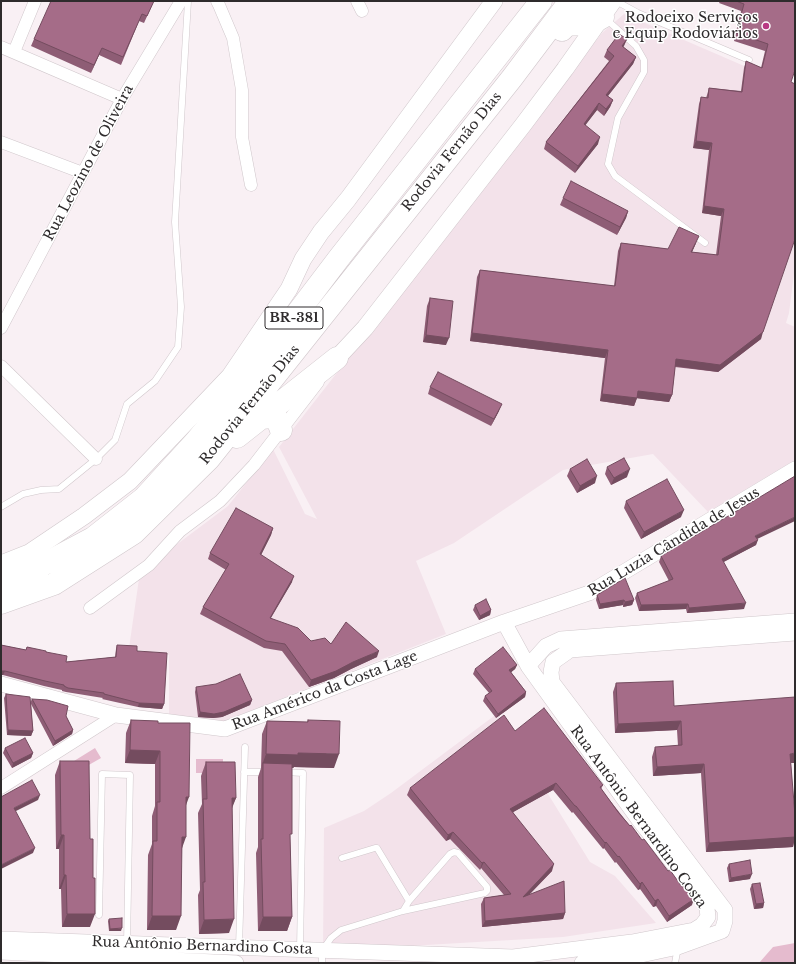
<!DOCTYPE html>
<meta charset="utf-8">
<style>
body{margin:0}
#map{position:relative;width:796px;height:964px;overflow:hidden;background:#f9f0f4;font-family:"Libre Baskerville",serif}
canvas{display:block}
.frame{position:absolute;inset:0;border:2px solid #2e2b2c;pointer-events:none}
</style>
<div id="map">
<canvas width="796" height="964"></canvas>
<div class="frame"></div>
</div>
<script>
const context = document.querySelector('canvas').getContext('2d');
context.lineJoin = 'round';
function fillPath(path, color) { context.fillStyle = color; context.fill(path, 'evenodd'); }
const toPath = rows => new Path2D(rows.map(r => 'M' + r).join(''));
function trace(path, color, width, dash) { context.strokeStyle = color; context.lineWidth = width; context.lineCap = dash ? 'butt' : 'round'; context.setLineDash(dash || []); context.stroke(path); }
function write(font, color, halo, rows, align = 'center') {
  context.font = font + ' "Libre Baskerville",serif'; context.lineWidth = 3; context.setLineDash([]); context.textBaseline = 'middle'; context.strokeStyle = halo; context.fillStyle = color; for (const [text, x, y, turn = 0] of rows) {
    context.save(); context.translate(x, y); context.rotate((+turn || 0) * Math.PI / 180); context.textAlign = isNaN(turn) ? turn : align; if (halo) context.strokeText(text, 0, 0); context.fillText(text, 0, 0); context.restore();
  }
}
fillPath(toPath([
 [624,14,795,88,795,266,789,313,786,323,795,327,795,460,708,512,653,454,563,470,454,543,416,561,446,634,222,722,169,723,169,655,129,648,140,572,228,506,273,449,305,514,317,519,279,447,602,33],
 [498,713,590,862,615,876,656,923,563,937,323,951,324,828,364,811,391,793]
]), '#f3e2ea');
fillPath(toPath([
 [95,748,101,758,80,770,74,761],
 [196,759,223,759,223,773,196,773],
 [795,943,795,963,759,963,773,947]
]), '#e5bbce');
const service = toPath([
 [616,1,638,13,749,60],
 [606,19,636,46,644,60,644,72,618,118,608,164,615,176,705,243],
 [1,507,23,494,41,490,59,489,96,459,115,440,127,404,155,381,178,347,181,307,175,222,188,1],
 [244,772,266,772],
 [284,772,303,773,300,950],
 [342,858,375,848,377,848,409,901],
 [99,915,102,774,130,775,127,944],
 [239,947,245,747],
 [322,963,322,951,331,938,341,930,403,911,485,893,487,891,487,887,458,853,454,852,450,854,409,901,403,911],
 [675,963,678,947]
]);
const minor = toPath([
 [217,1,219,5,233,38,242,90,242,137,251,185],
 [357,1,362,11],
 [1,47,122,99],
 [14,52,35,1],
 [1,142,83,173],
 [1,328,122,99,181,1],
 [1,366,96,459],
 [90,608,149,565,180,531,220,501,254,465,318,382],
 [1,788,116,715]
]);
const tertiary = toPath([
 [528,666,546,646,561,639,795,621],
 [1,684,116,715,225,729,504,622,589,593,795,469],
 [1,939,513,957,632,942,694,930,702,925,708,917,707,908,703,901,639,820,528,666,504,622],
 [1,952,236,963],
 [582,963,641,955,678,947,722,931,725,921,725,910,552,682,551,672,553,662,570,650,795,633]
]);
const secondary = toPath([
 [337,358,365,328,523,125,565,69,613,1],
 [1,564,29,553,84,516,130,481,230,376,289,289,303,259,321,232,348,199,494,1]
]);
const motorway = toPath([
 [567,24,589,25,603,17],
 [562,30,591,1],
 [261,418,272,417,277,419,281,430],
 [237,437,337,358],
 [1,584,31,571,93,538,144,498,196,441,254,370,339,258,541,1],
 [1,603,54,584,134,533,209,459,512,78,570,1]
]);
trace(service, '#d0c7cb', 7);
trace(minor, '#d0c7cb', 13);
trace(tertiary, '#d0c7cb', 16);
trace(secondary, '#d0c7cb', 18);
trace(motorway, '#d0c7cb', 23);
trace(service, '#fff', 6);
trace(minor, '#fff', 12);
trace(tertiary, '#fff', 15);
trace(secondary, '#fff', 17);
trace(motorway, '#fff', 22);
fillPath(toPath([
 [154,1,144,23,139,21,121,65,99,55,91,73,31,46,34,39],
 [720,1,792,1,791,82,761,339,718,372,675,367,672,395,669,402,637,398,634,406,600,401,605,358,470,341,477,277,480,270,614,286,618,251,621,243,668,249,696,243,692,252,716,255,721,216,702,213,709,150,693,148,699,104,701,97,706,98,707,95,709,88,741,91,744,68,746,61,761,68,765,51,734,41,741,11,719,3],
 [627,39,623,47,636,57,633,64,608,96,613,100,610,107,604,116,597,110,585,125,598,144,575,173,544,149,546,142,609,61,604,57,607,50],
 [563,198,628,211,626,218,617,235,560,205],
 [430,298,446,345,423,342,427,306],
 [430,387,499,411,491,426,428,394],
 [607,467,627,477,611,485,605,474],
 [570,469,595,483,577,493,567,476],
 [626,501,681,517,641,539,624,508],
 [273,528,271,535,261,555,292,582,271,618,311,641,331,644,377,657,351,669,334,678,309,687,282,651,264,648,200,614,203,607,226,570,208,559,210,553],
 [757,539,756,545,723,562,744,609,687,613,686,609,639,611,635,598,637,593,669,581,659,562,661,556],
 [597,595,634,600,632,605,623,607,623,605,599,609,596,600],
 [475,605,491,610,490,615,479,620,473,610],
 [1,645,26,650,27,647,46,652,66,662,115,657,116,649,117,645,137,651,164,704,162,709,138,707,102,699,103,698,66,692,62,691,62,690,44,686,3,675,1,675],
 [517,665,515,669,511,672,526,692,525,697,496,718,483,701,485,696,489,693,473,674,475,669],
 [616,683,674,706,791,763,794,842,793,847,706,852,701,773,653,776,652,757,655,747,678,746,677,730,615,733,613,692],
 [196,687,252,700,250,705,222,717,213,718,198,717,195,692],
 [6,694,30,703,32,699,66,716,73,730,72,734,53,746,31,704,33,731,31,736,7,735,4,698],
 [131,720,158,723,186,806,182,849,176,930,147,930,148,855,152,844,152,816,155,806,155,764,125,763,126,733],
 [308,720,334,768,294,767,293,768,292,768,290,839,292,917,287,931,258,931,256,853,258,847,258,777,261,768,262,734,267,721,307,722],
 [515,731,603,785,601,789,692,905,667,922,656,906,653,907,640,889,638,890,616,862,615,863,604,848,603,849,573,812,572,813,553,790,513,812,552,871,529,895,565,913,563,919,482,927,481,904,484,898,504,895,481,868,480,870,450,839,446,841,407,795,410,788],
 [5,748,33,753,31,758,12,768,3,753],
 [60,761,90,927,62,927,61,889,59,889,59,849,56,849,55,775],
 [206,762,236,798,232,806,229,933,199,934,198,895,200,890,198,813,202,804,201,776],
 [729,864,750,879,729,882,727,868],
 [752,884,764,903,763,908,754,909,750,889],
 [109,919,121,931,109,931,108,921]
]), '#8e5d75');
fillPath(toPath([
 [627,39,624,46,619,53,622,46],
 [102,48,99,55,91,73,94,65],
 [636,57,633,64,603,102,606,95],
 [613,100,610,107,604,116,606,109],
 [599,103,597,110,581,131,584,124],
 [600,137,598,144,575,173,578,166],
 [696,141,712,143,709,150,693,148],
 [704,206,724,209,721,216,702,213],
 [628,211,626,218,617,235,620,227],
 [699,236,696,243,689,259,691,252],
 [763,332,761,339,718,372,674,366,676,359],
 [472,333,608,350,605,358,470,341],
 [426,335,449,338,446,345,423,342],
 [638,391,672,395,669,402,635,398],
 [602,394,637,398,634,406,600,401],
 [502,404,499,411,491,426,494,419],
 [630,469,627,477,611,485,614,478],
 [597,476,595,483,577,493,580,486],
 [684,510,681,517,641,539,644,532],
 [795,517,795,521,753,541,755,536],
 [273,528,271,535,258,561,260,554],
 [758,540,756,545,720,564,722,559],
 [294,576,292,582,267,624,270,618],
 [624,600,623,605,599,609,600,604],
 [634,600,632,605,623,607,625,602],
 [746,603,744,609,687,613,689,608],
 [688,604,686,609,639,611,641,605],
 [491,610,490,615,479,620,480,616],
 [379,651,377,657,351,669,334,678,309,687,311,680],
 [517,665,515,669,508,675,509,670],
 [1,671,5,671,3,675,1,675],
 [526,692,525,697,496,718,498,714],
 [252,700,250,705,222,717,213,718,198,717,200,712],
 [139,703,164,704,162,709,138,707],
 [681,721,677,730,615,733,618,724],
 [8,730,33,731,31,736,7,735],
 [73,730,72,734,53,746,55,741],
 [130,750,160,751,155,764,125,763],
 [33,753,31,758,12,768,13,763],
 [298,753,339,754,334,768,294,767,293,768,263,768,263,763,261,768,266,754],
 [795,753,795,763,787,763,790,754],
 [704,764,701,773,653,776,657,767],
 [556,783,553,790,508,815,510,809],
 [40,795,38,800,12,813,14,808],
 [186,797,189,797,184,811],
 [232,798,236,798,231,811],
 [453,832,450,839,446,841,448,835],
 [61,835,64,835,59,849,56,849],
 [795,835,795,842,794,842,793,847,706,852,709,843],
 [182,837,186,837,181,851],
 [606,842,604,848,603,849,605,843],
 [35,848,33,853,1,869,1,865],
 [484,862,480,870,482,863],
 [554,864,552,871,521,903,523,897],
 [752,874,750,879,729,882,731,878],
 [64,875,66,875,61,889,59,889],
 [642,882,640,889,638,890,640,884],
 [658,899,656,906,653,907,655,901],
 [694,899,692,905,667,922,669,916],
 [764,903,763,908,754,909,756,904],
 [565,913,563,919,482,927,485,921],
 [67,914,95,914,90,927,62,927],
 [152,916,181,916,176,930,147,930],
 [263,917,292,917,287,931,258,931],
 [234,919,229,933,199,934,204,920],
 [122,928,121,931,109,931,110,929]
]), '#744c5f');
const building = toPath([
 [51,1,154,1,147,16,142,14,123,57,102,48,94,65,34,39,51,1],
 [736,1,792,1,795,2,795,70,791,82,795,84,795,239,763,332,720,365,676,359,672,395,638,391,637,398,602,394,608,350,472,333,480,270,615,286,621,243,668,249,679,227,699,236,691,252,718,255,724,209,704,206,712,143,696,141,701,97,708,98,709,88,742,92,746,61,762,68,768,44,736,33,744,4,736,1],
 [619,34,627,39,622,46,636,57,606,95,613,100,606,109,599,103,584,124,600,137,578,166,546,142,614,56,607,50,619,34],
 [571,181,628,211,620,227,563,198,571,181],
 [430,298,453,301,449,338,426,335,430,298],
 [438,372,502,404,494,419,430,387,438,372],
 [624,458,630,469,614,478,607,467,624,458],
 [587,459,597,476,580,486,570,469,587,459],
 [795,476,795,517,755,536,758,540,722,559,746,603,689,608,688,604,641,605,637,593,673,579,661,556,755,500,795,476],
 [667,479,684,510,644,532,626,501,667,479],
 [236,508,273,528,260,554,294,576,270,618,298,628,311,641,325,638,331,644,346,622,379,651,353,662,336,671,311,680,285,644,266,641,203,607,229,564,210,553,236,508],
 [625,578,634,600,625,602,624,600,600,604,597,595,625,578],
 [486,599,491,610,480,616,475,605,486,599],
 [1,645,26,650,27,647,46,651,46,652,67,656,66,662,116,657,117,645,137,646,137,651,167,653,164,704,139,703,104,694,104,693,68,688,64,686,64,685,45,681,5,671,1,671,1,645],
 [503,647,517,665,509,670,526,692,498,714,485,696,492,691,475,669,503,647],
 [240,674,252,700,224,712,214,714,200,712,196,687,216,684,240,674],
 [673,681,674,706,795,697,795,753,790,754,795,815,795,837,709,843,704,764,657,767,655,747,682,745,681,721,618,724,616,683,673,681],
 [6,694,30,697,33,731,8,730,6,694],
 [32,699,47,700,68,706,66,716,73,730,55,741,32,699],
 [544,708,603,785,600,787,618,812,630,826,631,825,642,840,644,839,668,871,670,870,682,887,685,885,694,899,669,916,658,899,655,901,642,882,640,884,619,856,618,857,606,842,605,843,576,806,575,806,556,783,510,809,554,864,523,897,564,881,565,913,485,921,484,898,511,894,484,862,482,863,453,832,448,835,410,788,504,715,515,731,544,708],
 [131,720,158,721,158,723,190,723,189,797,186,797,186,837,182,837,181,916,152,916,153,841,157,841,157,802,160,802,160,751,130,750,131,720],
 [308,720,340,721,339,754,298,753,298,755,266,754,267,721,308,722,308,720],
 [25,738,33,753,13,763,5,748,25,738],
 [60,761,89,761,90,839,93,839,93,878,95,878,95,914,67,914,66,875,64,875,64,835,61,835,60,761],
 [206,762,235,762,236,798,232,798,234,919,204,920,203,882,205,882,203,799,207,799,206,762],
 [263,763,292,764,292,834,290,834,292,917,263,917,261,839,263,839,263,763],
 [32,780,40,795,14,808,35,848,1,865,1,797,32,780],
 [750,860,752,874,731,878,729,864,750,860],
 [760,883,764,903,756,904,752,884,760,883],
 [122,918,122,928,110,929,109,919,122,918]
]);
fillPath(building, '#a56c88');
trace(building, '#744c5f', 1);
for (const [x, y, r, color] of [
 [766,26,4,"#b93983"]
]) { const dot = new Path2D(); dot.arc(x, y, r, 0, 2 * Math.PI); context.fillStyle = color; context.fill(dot); trace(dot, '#fff', 1.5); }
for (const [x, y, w] of [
 [294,318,58]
]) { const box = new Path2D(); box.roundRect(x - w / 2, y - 11, w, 22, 3); context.fillStyle = '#fff'; context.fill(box); trace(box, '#2e2b2c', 1); }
write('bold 13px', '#2e2b2c', null, [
 ["BR-381",294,318]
]);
write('14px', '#2e2b2c', '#fff', [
 ["Rodoeixo Serviços",758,18],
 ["e Equip Rodoviários",758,34]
], 'right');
write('14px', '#2e2b2c', '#fff', [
 ["Rodovia Fernão Dias",452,152,-51],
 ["Rua Leozino de Oliveira",89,163,-62],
 ["Rodovia Fernão Dias",250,405,-51],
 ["Rua Luzia Cândida de Jesus",674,542,-31],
 ["Rua Américo da Costa Lage",325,691,-21],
 ["Rua Antônio Bernardino Costa",638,817,54],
 ["Rua Antônio Bernardino Costa",202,946,2]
]);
</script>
